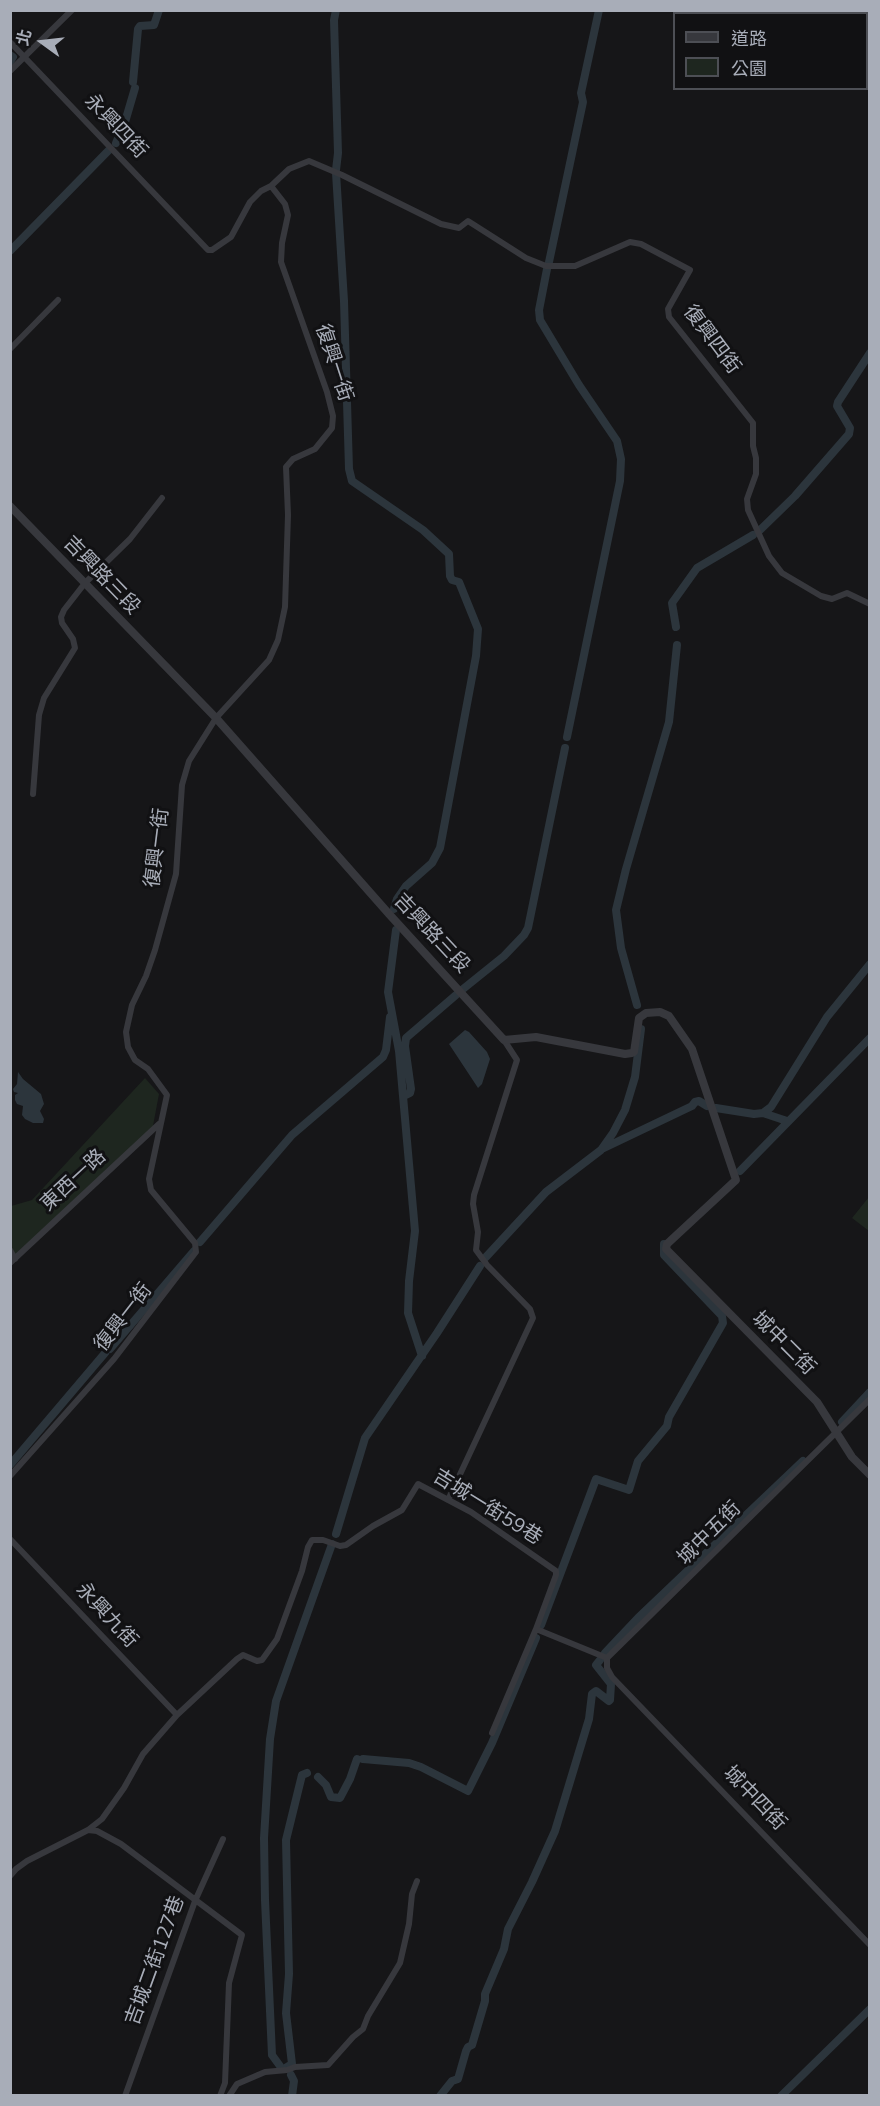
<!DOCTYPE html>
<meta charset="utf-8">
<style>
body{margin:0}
#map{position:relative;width:880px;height:2106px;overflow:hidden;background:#161618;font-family:"Nunito Sans","Noto Sans TC",sans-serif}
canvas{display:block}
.frame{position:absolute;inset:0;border:12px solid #a8adb8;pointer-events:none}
.legend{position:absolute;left:673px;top:12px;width:195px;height:78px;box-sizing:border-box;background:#111113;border:2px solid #4d4f55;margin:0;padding:8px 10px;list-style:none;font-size:18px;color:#a8adb8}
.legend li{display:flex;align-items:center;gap:12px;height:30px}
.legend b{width:30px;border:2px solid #4d4f55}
.north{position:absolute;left:12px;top:12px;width:60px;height:60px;-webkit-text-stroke:4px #111113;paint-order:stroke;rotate:285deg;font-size:16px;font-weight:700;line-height:24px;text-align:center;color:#a8adb8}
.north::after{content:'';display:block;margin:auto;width:21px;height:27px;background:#a8adb8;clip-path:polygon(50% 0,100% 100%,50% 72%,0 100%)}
</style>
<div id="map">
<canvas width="880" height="2106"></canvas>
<div class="frame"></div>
<ul class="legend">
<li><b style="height:8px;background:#37383d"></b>道路</li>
<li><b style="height:16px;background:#1e261f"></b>公園</li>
</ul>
<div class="north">北</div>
</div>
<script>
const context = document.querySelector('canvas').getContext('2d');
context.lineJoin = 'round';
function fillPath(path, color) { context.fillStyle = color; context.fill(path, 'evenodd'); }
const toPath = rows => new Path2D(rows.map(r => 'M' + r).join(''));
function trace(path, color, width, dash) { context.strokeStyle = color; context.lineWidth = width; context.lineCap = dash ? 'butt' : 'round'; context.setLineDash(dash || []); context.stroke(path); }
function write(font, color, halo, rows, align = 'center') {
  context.font = font + ' "Nunito Sans","Noto Sans TC",sans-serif'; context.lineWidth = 6; context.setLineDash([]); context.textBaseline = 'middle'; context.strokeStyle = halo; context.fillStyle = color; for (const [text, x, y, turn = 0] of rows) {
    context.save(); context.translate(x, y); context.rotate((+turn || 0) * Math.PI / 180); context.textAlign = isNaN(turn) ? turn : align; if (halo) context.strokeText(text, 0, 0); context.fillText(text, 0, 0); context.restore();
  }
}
fillPath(toPath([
 [145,1078,159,1094,152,1131,11,1261,11,1206,32,1200],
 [869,1197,869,1231,852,1218]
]), '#1e261f');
fillPath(toPath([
 [465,1030,469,1032,487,1052,490,1059,482,1084,478,1088,449,1044],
 [18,1072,23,1079,41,1094,44,1104,40,1111,44,1119,43,1123,33,1123,25,1119,22,1115,23,1106,17,1104,15,1100,15,1095,18,1093,14,1092,13,1089,17,1084]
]), '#2c353c');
trace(toPath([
 [10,55,13,57,10,62],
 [133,82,138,29,140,26,154,25,159,10],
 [116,143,125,122,135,88],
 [336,170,338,153,334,20,336,10],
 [336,173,344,301,349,469,352,481,423,530,449,554,450,576,452,580,459,582,478,629,476,656,440,848,432,863,406,886,397,899,394,909],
 [10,251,110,149],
 [549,262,583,102,581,93,599,10],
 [547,269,539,310,540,320,579,385,617,441,621,459,620,481,567,737],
 [759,531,795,496,849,434,850,428,837,406,838,402,870,353],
 [676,627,672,603,697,568,753,535],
 [396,930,388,992,399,1051,415,1231,409,1281,408,1313,422,1356],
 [463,989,504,956,524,935,528,928,565,748],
 [637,1005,621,948,616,910,626,869,669,722,677,645],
 [404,1096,410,1093,411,1089,405,1046,406,1038,456,995],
 [716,1108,754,1114,763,1113,771,1107,827,1017,870,964],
 [763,1113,787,1121],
 [604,1148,692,1106,695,1102,699,1101,707,1106],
 [740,1171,870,1038],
 [200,1242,292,1135,383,1057,386,1050,390,1017],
 [486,1257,546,1192,601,1150,613,1133,625,1110,635,1077,641,1029],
 [110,1349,194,1251],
 [842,1422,870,1392],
 [10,1465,105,1353],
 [336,1534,365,1438,437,1333,480,1266],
 [541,1625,596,1479,629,1490,638,1461,667,1426,669,1417,723,1323,722,1316,664,1255,664,1244],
 [605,1653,638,1618,803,1461],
 [363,1759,409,1763,421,1767,468,1791,492,1743,536,1638],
 [318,1777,326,1785,331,1797,340,1798,350,1779,357,1759],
 [280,2066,272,2055,265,1900,264,1838,270,1739,276,1701,332,1544],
 [284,2069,292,2064,286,2013,289,1974,286,1840,302,1775,307,1773],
 [291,2075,294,2081,292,2096],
 [440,2096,452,2081,458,2079,466,2051,468,2047,472,2045,485,2001,485,1994,504,1949,508,1929,532,1882,555,1831,589,1719,592,1694,596,1691,609,1701,610,1700,611,1684,596,1665,600,1660],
 [781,2096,870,2009]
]), '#2c353c', 8);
trace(toPath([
 [10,42,208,250,212,250,231,237,250,202,261,191,271,186,289,169,309,161,342,175,441,224,459,228,468,221,526,258,546,266,575,266,630,242,641,244,690,270,668,309,669,317,753,423,753,446,756,458,756,474,747,499,748,510,769,556,782,573,821,596,832,599,847,593,870,604],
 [10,71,72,10],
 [10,349,58,300],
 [33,794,39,715,44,698,75,648,73,639,62,623,61,617,64,610,85,583,130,539,162,498],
 [10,1250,15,1259],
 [10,1263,159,1124],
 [10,1476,114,1359,196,1252,195,1243,151,1190,149,1179,167,1095,148,1069,135,1060,128,1047,126,1032,132,1005,146,976,155,950,176,874,182,785,189,761,216,718,269,660,278,640,285,607,288,515,286,467,293,459,315,449,332,428,333,416,327,392,281,262,282,243,288,215,285,204,271,186],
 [448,1500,533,1318,530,1309,487,1265,476,1250,478,1232,473,1204,474,1195,517,1060,504,1040],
 [10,1539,177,1715],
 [607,1658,870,1399],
 [492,1733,536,1629],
 [88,1830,97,1831,121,1844,242,1935,229,1983,225,2083,220,2096],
 [10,1876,16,1869,27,1861,88,1830,102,1819,124,1788,143,1754,177,1715,237,1659,243,1655,257,1661,262,1660,277,1639,302,1571,308,1547,312,1540,323,1540,340,1546,346,1545,373,1526,402,1510,418,1484,471,1512,556,1571,556,1575,536,1629,607,1658,607,1668,612,1677,870,1945],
 [125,2096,195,1901,223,1839],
 [229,2096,237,2084,265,2072,287,2070,295,2067,328,2065,353,2037,363,2029,368,2016,400,1963,409,1924,412,1894,417,1881]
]), '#37383d', 6);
trace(toPath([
 [10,506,216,718,389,914,504,1040,536,1037,625,1054,632,1053,634,1052,639,1018,646,1013,660,1012,669,1016,692,1049,736,1180,667,1244,666,1249,817,1402,852,1457,870,1475]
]), '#37383d', 8);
write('20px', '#a8adb8', '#111113', [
 ["永興四街",115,127,46],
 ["復興四街",711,340,53],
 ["復興一街",333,363,72],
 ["吉興路三段",101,576,46],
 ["復興一街",158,848,-83],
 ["吉興路三段",431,934,47],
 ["東西一路",74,1181,-43],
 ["復興一街",124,1318,-52],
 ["城中二街",783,1344,45],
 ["吉城一街59巷",487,1508,32],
 ["城中五街",710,1534,-45],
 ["永興九街",106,1616,47],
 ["城中四街",754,1799,46],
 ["吉城二街127巷",156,1961,-70]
]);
</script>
